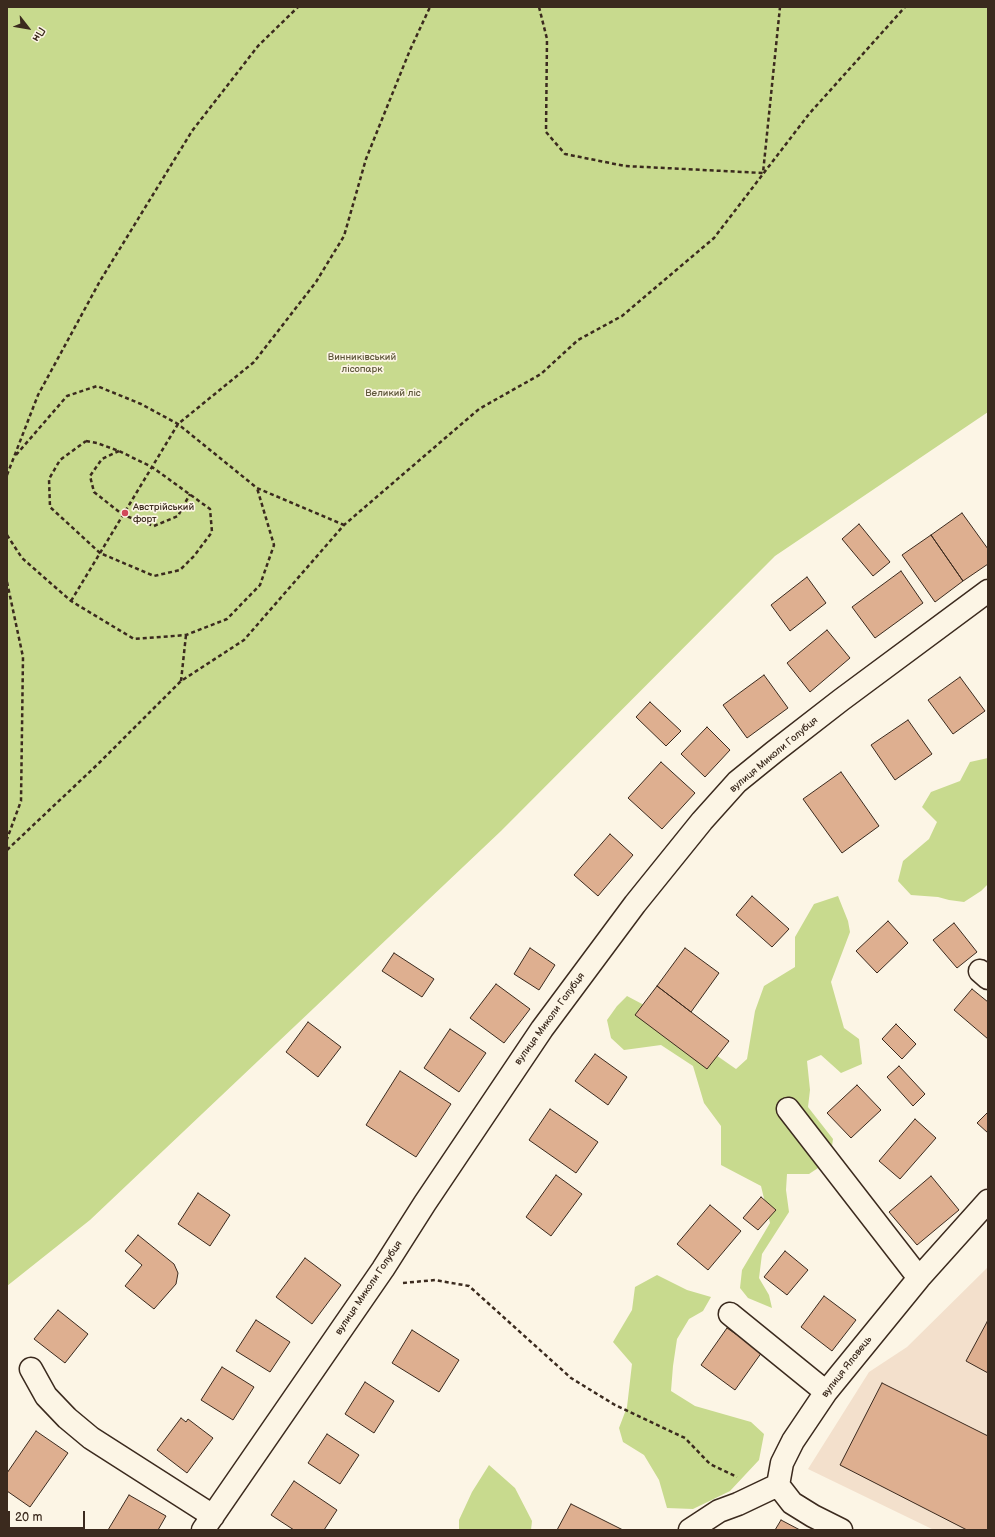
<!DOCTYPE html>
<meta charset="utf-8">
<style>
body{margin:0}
#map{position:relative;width:995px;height:1537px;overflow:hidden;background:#fcf5e5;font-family:"Balsamiq Sans",sans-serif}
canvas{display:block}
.frame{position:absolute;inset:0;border:8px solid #3b2a1e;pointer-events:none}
.north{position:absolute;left:8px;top:8px;width:40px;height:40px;-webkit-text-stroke:3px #fcf5e5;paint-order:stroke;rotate:121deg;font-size:11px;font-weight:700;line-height:16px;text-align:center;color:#3b2a1e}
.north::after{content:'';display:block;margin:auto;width:14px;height:18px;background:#3b2a1e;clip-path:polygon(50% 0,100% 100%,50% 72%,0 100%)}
.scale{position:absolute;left:8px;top:1511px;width:77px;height:18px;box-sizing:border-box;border:2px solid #3b2a1e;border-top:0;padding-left:5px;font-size:12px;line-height:14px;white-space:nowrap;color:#3b2a1e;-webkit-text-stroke:3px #fcf5e5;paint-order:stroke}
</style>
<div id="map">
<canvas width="995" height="1537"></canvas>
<div class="frame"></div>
<div class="north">Пн</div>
<div class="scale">20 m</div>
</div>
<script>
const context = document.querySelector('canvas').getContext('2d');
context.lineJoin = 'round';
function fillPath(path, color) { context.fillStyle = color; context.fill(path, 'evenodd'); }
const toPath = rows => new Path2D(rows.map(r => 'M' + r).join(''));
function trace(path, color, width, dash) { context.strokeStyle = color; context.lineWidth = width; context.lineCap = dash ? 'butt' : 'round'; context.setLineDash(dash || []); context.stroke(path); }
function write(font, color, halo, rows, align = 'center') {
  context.font = font + ' "Balsamiq Sans",sans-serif'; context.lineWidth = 3.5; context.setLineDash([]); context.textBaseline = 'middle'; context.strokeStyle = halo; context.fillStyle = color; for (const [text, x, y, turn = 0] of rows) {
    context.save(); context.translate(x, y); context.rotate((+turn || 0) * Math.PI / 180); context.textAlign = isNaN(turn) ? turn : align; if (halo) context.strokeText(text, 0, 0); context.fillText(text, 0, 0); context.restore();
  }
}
fillPath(toPath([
 [988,1267,988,1530,934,1530,808,1469,869,1372,907,1347]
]), '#f3e0cc');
fillPath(toPath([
 [7,7,988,7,988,412,775,556,501,831,90,1220,7,1286],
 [988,758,988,884,981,891,964,902,949,900,938,897,911,895,898,881,903,861,929,839,937,822,922,807,931,792,960,781,970,762],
 [838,896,848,921,850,932,831,982,844,1028,859,1039,862,1064,841,1073,821,1055,807,1061,810,1090,808,1107,833,1139,830,1160,809,1174,787,1174,786,1190,789,1212,762,1254,759,1278,769,1295,772,1308,748,1298,740,1288,742,1270,770,1223,761,1186,721,1165,721,1126,704,1103,693,1066,661,1045,624,1050,611,1038,607,1020,617,1006,627,996,644,1005,736,1069,747,1059,755,1011,764,986,795,967,795,937,814,904],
 [657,1275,687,1290,711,1297,703,1311,689,1319,677,1339,673,1366,671,1391,695,1406,751,1422,764,1434,759,1460,730,1491,693,1509,667,1508,659,1480,644,1455,623,1442,619,1428,627,1407,632,1364,613,1342,632,1310,635,1287],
 [489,1465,515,1488,532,1521,531,1530,459,1530,459,1520,472,1492]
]), '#c8da8e');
const building = toPath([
 [962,513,988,549,988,564,963,581,931,535,962,513],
 [859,524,890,562,873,576,842,539,859,524],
 [931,535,963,581,935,602,902,555,931,535],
 [901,571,923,603,875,638,852,607,901,571],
 [807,577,826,603,790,631,771,605,807,577],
 [827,630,850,658,810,692,787,663,827,630],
 [764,675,788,708,747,738,723,705,764,675],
 [960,677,985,711,953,734,928,700,960,677],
 [650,702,681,731,666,746,636,717,650,702],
 [908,720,932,754,895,780,871,745,908,720],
 [707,727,730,750,705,777,681,754,707,727],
 [661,762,695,793,662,829,628,798,661,762],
 [841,772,879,826,842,853,803,799,841,772],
 [610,834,633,855,598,896,574,875,610,834],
 [752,896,789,929,772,947,736,915,752,896],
 [888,921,908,943,877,973,856,951,888,921],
 [954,923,977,952,957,968,933,940,954,923],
 [530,948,555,965,539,990,514,974,530,948],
 [685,948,719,973,691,1012,657,986,685,948],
 [394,953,434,979,422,997,382,971,394,953],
 [496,984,530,1009,504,1043,470,1018,496,984],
 [657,986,729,1041,707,1069,635,1015,657,986],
 [972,989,988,1002,988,1039,954,1010,972,989],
 [308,1022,341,1047,318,1077,286,1052,308,1022],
 [896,1024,916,1044,902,1059,882,1039,896,1024],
 [450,1029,486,1053,459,1092,424,1068,450,1029],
 [595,1054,627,1077,608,1105,575,1081,595,1054],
 [899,1066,925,1094,913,1106,887,1077,899,1066],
 [400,1071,451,1104,416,1157,366,1125,400,1071],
 [857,1085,881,1110,851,1138,827,1113,857,1085],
 [550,1109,598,1142,576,1173,529,1140,550,1109],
 [988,1112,988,1133,977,1123,988,1112],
 [915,1119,936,1138,900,1179,879,1161,915,1119],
 [556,1175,582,1194,551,1236,526,1217,556,1175],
 [931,1176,959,1210,917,1245,889,1212,931,1176],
 [198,1193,230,1215,210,1246,178,1224,198,1193],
 [761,1197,776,1210,758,1230,743,1218,761,1197],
 [710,1205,741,1231,708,1270,677,1244,710,1205],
 [138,1235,174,1264,178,1273,176,1284,154,1309,125,1286,142,1265,125,1251,138,1235],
 [785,1251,808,1270,787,1295,764,1277,785,1251],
 [305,1258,341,1285,312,1324,276,1297,305,1258],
 [824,1296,856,1320,832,1351,801,1327,824,1296],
 [58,1310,88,1334,65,1363,34,1339,58,1310],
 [256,1320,290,1342,270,1372,236,1351,256,1320],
 [987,1322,988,1323,988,1373,966,1361,987,1322],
 [727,1328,762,1352,735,1390,701,1365,727,1328],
 [412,1330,459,1360,439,1392,392,1363,412,1330],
 [222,1367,254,1387,233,1420,201,1400,222,1367],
 [365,1382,394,1401,374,1433,345,1414,365,1382],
 [882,1383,988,1436,988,1530,967,1530,840,1465,882,1383],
 [181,1418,186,1422,188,1419,213,1438,187,1473,157,1450,181,1418],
 [36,1431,68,1453,30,1507,7,1491,7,1473,36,1431],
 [327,1434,359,1455,340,1484,308,1463,327,1434],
 [294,1481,337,1510,324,1530,294,1530,271,1515,294,1481],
 [129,1495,166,1516,158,1530,108,1530,129,1495],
 [571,1504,623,1530,557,1530,571,1504],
 [781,1520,800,1530,775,1530,781,1520]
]);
fillPath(building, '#deaf90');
trace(building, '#3b2a1e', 1);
const minor = toPath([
 [980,971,988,978],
 [788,1109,919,1278],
 [730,1314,826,1392],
 [31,1369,46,1396,67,1418,91,1438,213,1516],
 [203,1530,383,1269,425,1203,542,1029,635,904,702,821,737,782,774,752,841,700,988,591],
 [690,1530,719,1511,738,1504,778,1485],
 [841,1530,813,1516,792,1503,778,1485,782,1463,793,1441,826,1392,919,1278,988,1201]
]);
trace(minor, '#3b2a1e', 25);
trace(toPath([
 [539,7,547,39,546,132,565,154,625,166,763,173,780,7],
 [86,441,97,443,119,451,152,467,210,509,212,532,194,556,180,570,154,576,100,553,50,507,49,479,60,460,86,441],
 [119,451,102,459,90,476,94,492,123,515,154,526,178,516,190,494],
 [16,455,67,396,97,386,141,404,178,424,257,488,344,525],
 [7,475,38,395,100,281,192,131,258,46,298,7],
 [7,535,22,558,71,601,134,639,186,635,227,619,260,585,274,545,257,488],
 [7,582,23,657,21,801,7,839],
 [71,601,178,424,254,362,316,282,344,236,366,159,410,50,430,7],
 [181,681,186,635],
 [7,850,99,763,181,681,244,640,344,525,479,409,541,374,578,340,622,316,714,238,809,114,905,7],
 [403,1283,435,1280,469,1286,571,1378,615,1405,685,1438,710,1464,737,1477]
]), '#3b2a1e', 2.5, [4, 3]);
trace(minor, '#fcf5e5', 22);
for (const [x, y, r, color] of [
 [125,513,4,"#d1495b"]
]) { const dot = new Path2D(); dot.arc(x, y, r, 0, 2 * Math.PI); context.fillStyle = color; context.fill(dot); trace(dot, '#fcf5e5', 1.5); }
write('10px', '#5e563a', '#fcf5e5', [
 ["Винниківський",362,357],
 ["лісопарк",362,369],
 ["Великий ліс",393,393]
]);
write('10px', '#3b2a1e', '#fcf5e5', [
 ["Австрійський",133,507],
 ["форт",133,519]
], 'left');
write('10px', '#3b2a1e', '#fcf5e5', [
 ["вулиця Миколи Голубця",774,755,-40],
 ["вулиця Миколи Голубця",550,1019,-54],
 ["вулиця Миколи Голубця",369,1288,-56],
 ["вулиця Яловець",847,1367,-52]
]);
</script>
